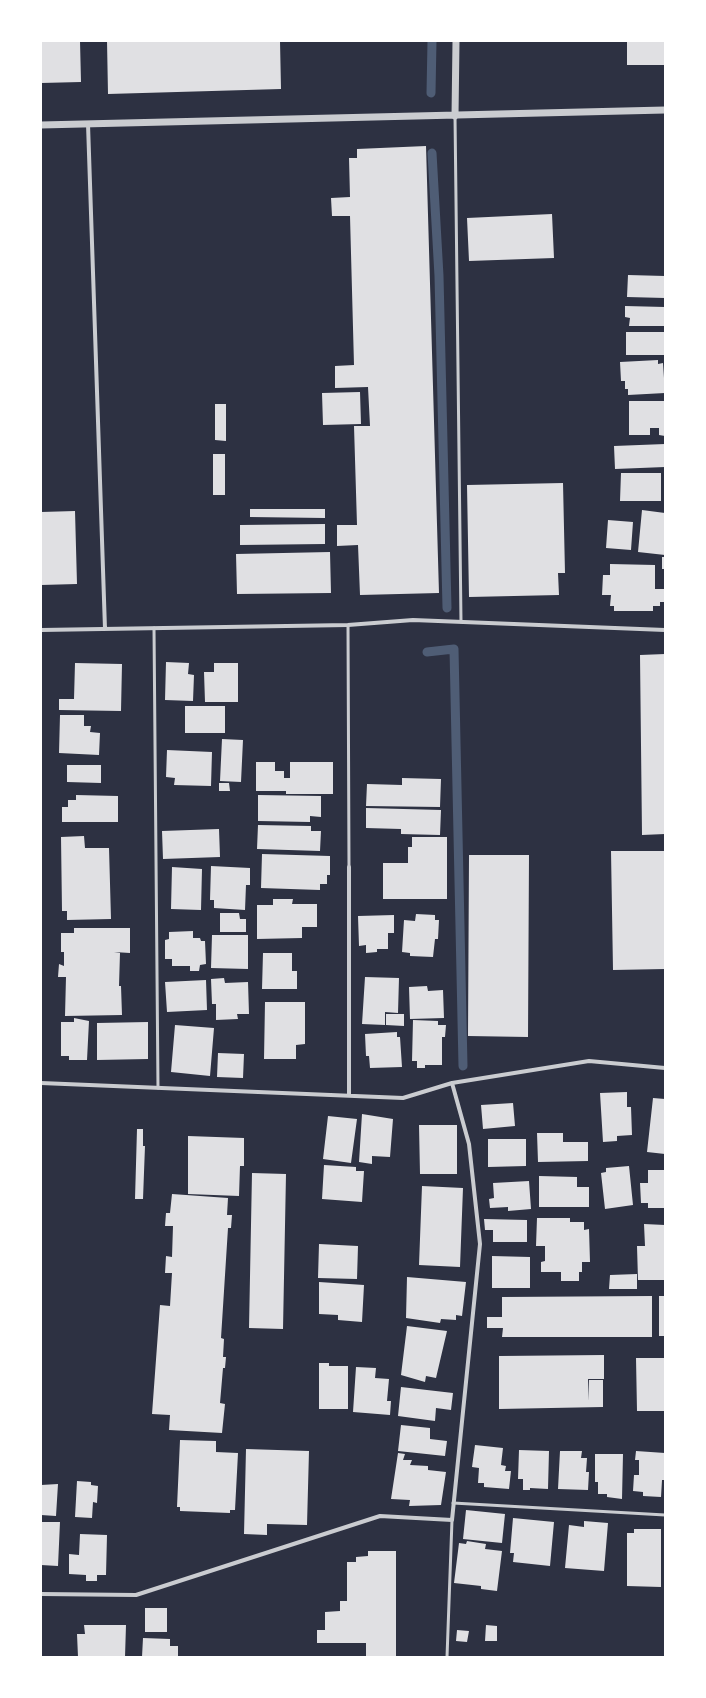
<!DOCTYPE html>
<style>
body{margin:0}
#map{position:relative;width:706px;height:1698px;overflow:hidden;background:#2d3142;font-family:"Crimson Pro",serif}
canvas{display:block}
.frame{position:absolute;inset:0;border:42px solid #fff;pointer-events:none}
</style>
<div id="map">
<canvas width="706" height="1698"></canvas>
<div class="frame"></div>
</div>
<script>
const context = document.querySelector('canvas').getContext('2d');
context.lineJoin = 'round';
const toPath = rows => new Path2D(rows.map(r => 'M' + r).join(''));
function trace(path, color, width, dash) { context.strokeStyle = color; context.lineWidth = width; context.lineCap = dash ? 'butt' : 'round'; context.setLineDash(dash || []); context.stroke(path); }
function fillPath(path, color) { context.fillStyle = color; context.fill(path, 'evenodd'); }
trace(toPath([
 [431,93,432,41],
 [432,153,439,276,447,608],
 [427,652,454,649,463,1066]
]), '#4f5d75', 9);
fillPath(toPath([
 [41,41,80,41,81,82,41,83],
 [107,41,280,41,281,89,108,94],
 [627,41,665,41,665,65,627,65],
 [426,146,439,593,360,595,358,545,337,546,337,525,357,525,354,426,370,426,368,387,335,388,335,366,354,365,350,216,332,216,331,198,350,197,349,158,357,158,357,149],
 [552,214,554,258,469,261,467,218],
 [628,275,665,276,665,298,627,297],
 [625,306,665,307,665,326,629,326,630,318,625,317],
 [626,332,665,332,665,355,626,355],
 [658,360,658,364,663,363,665,393,628,395,628,389,625,389,625,381,621,381,620,362],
 [360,392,361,424,323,425,322,393],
 [629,401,665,401,665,436,659,435,659,428,650,428,650,435,629,435],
 [215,404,226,404,226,441,215,440],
 [665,444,665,467,615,469,614,446],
 [213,454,225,454,225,495,213,495],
 [621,473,661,473,661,501,620,501],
 [563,483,565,573,558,573,559,595,469,597,467,485],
 [250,509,325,509,325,518,250,517],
 [642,510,665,513,665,555,638,552],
 [75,511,77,584,41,585,41,512],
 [608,520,633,522,631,550,606,548],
 [325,524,325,544,240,545,240,525],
 [330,552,331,593,237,594,236,554],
 [662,557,665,557,665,569,662,569],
 [610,564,655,565,655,589,665,589,665,602,660,602,660,606,653,606,653,611,614,611,614,606,610,606,611,595,602,595,603,575,610,575],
 [665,654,665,834,642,835,640,655],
 [166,662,189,663,188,674,194,675,193,701,165,700],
 [75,663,122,664,121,711,59,710,59,699,74,699],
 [214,663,238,663,238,702,205,702,204,672,214,672],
 [185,706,225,706,225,733,185,733],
 [60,715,84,715,84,726,91,726,90,732,100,733,99,755,59,753],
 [222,739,243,740,241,782,220,781],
 [167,750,212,752,211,786,174,785,175,778,166,777],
 [256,762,275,762,275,771,284,771,284,778,290,778,290,762,333,762,333,794,286,794,286,791,256,791],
 [67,765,101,765,101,783,67,782],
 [402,778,441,779,440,807,366,806,367,784,402,785],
 [219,783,229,783,230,791,219,791],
 [76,795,118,796,118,822,62,822,62,807,68,807,68,800,76,800],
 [258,795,321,796,321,817,310,816,310,822,258,821],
 [366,808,441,810,440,835,401,834,401,829,366,828],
 [258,825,311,826,311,831,321,831,320,851,257,849],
 [219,829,220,857,163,859,162,831],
 [84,836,85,848,109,848,111,919,67,920,67,911,62,911,61,837],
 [412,837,447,837,447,899,383,899,383,863,408,863,408,847,412,847],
 [611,851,665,851,665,969,613,970],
 [262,854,330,856,330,875,327,875,327,884,320,884,320,890,261,888],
 [469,855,529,855,528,1037,468,1036],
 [211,866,250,868,250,885,246,885,245,910,214,908,214,900,210,900],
 [172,867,202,869,201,910,171,909],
 [273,899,293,899,292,904,317,904,317,927,302,927,302,938,257,939,257,905,273,905],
 [220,913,239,913,240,919,246,919,246,932,220,932],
 [416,914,435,915,435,920,439,920,438,939,435,939,433,957,410,956,410,953,402,952,404,920,415,921],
 [394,915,394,933,388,933,388,949,377,949,377,952,366,953,366,945,359,946,358,916],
 [74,928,130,928,130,953,114,952,120,953,119,986,121,986,122,1015,65,1016,66,977,58,977,59,964,64,966,64,952,61,952,61,933,74,933],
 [193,931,193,938,200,938,201,941,205,941,206,964,200,965,199,971,190,971,190,966,172,966,172,959,165,959,165,940,169,939,169,932],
 [212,935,248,935,248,969,211,968],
 [263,953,292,953,292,971,297,971,297,989,262,989],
 [365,977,399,978,398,1013,385,1012,385,1025,362,1024],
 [224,978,225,983,248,982,249,1014,237,1014,238,1019,216,1020,216,1004,212,1004,211,979],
 [206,980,207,1010,167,1012,165,982],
 [427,986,428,991,443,990,444,1018,410,1019,409,987],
 [265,1002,305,1002,305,1044,296,1045,296,1059,264,1059],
 [386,1014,404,1014,404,1026,386,1025],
 [74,1018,89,1021,87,1060,69,1060,69,1056,61,1056,61,1022,74,1022],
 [413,1020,438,1021,438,1025,446,1025,445,1037,442,1037,442,1065,425,1065,425,1068,417,1068,417,1061,412,1061],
 [148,1022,148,1059,97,1060,97,1023],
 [175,1025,214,1028,210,1076,171,1072],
 [397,1032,397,1037,400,1037,402,1067,370,1068,369,1056,366,1056,365,1034],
 [218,1053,244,1054,243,1078,217,1077],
 [627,1092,627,1107,631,1107,632,1135,617,1136,617,1141,603,1142,600,1093],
 [653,1098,665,1099,665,1154,647,1152],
 [513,1103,515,1126,483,1129,481,1105],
 [362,1114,393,1119,390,1157,372,1156,372,1164,359,1162],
 [328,1116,357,1119,351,1163,323,1159],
 [419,1125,457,1125,457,1174,420,1174],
 [137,1129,143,1129,143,1146,145,1146,143,1199,135,1199],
 [537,1133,563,1133,563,1142,588,1142,588,1161,538,1162],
 [188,1136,244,1138,244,1166,240,1166,239,1196,188,1194],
 [488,1139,526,1139,526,1166,488,1167],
 [324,1165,356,1167,356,1171,364,1171,362,1202,322,1199],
 [629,1166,633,1205,605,1209,601,1173,606,1172,606,1168],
 [648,1170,665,1170,665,1208,648,1208,648,1203,641,1203,640,1183,648,1183],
 [252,1173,286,1174,283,1329,249,1328],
 [539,1176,577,1177,577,1187,589,1187,589,1207,539,1207],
 [529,1181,531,1209,508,1211,508,1207,490,1208,489,1199,494,1198,493,1183],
 [422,1186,463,1188,460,1267,419,1265],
 [172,1194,228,1198,227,1215,232,1215,231,1228,228,1228,221,1338,224,1339,223,1357,226,1357,225,1368,223,1368,220,1403,225,1404,222,1433,169,1430,170,1415,152,1414,160,1305,170,1306,172,1273,165,1273,166,1256,172,1257,173,1226,165,1226,166,1213,170,1213],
 [537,1218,570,1218,570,1222,584,1222,584,1230,589,1229,590,1262,582,1262,582,1272,579,1272,579,1281,561,1281,561,1272,541,1272,541,1262,545,1261,545,1246,536,1246],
 [484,1219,527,1220,527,1242,493,1242,493,1230,485,1230],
 [644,1224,665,1225,665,1280,638,1280,637,1246,645,1246],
 [319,1244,358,1246,357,1279,318,1278],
 [492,1256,530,1257,530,1288,492,1288],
 [637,1274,637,1289,609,1289,610,1275],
 [407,1277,466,1282,462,1316,456,1315,456,1320,441,1319,440,1323,406,1318],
 [319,1282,364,1285,362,1322,338,1320,338,1315,319,1314],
 [652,1296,652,1337,502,1337,503,1328,487,1328,487,1317,502,1317,502,1297],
 [659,1296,665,1296,665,1336,659,1336],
 [407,1326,447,1331,436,1378,426,1376,425,1382,401,1375],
 [604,1355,604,1379,588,1379,589,1401,589,1380,603,1380,603,1407,499,1409,499,1356],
 [636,1358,665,1358,665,1411,637,1411],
 [319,1363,329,1363,329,1366,348,1366,348,1409,319,1409],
 [356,1367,376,1368,375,1378,389,1379,387,1401,391,1401,390,1415,353,1412],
 [401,1387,453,1393,451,1410,436,1408,435,1421,398,1416],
 [401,1425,430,1428,430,1439,447,1441,445,1456,398,1451],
 [180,1440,216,1441,216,1452,238,1453,235,1510,230,1510,230,1513,180,1511,180,1507,177,1507],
 [475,1445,503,1448,501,1465,506,1466,505,1471,511,1471,509,1489,484,1487,484,1483,478,1483,479,1468,472,1467],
 [246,1449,309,1451,307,1525,267,1524,267,1535,244,1534],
 [519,1450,549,1451,548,1489,530,1488,530,1490,523,1490,523,1479,518,1479],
 [560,1451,582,1451,581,1458,587,1458,586,1472,589,1472,588,1490,558,1489],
 [636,1451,665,1453,665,1480,662,1480,661,1497,643,1496,643,1492,633,1491,634,1475,639,1475,639,1460,635,1460],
 [398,1453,405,1454,403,1460,412,1460,410,1465,428,1466,428,1470,446,1472,441,1505,409,1506,410,1500,391,1499],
 [595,1454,623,1454,622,1499,607,1497,607,1494,598,1494,598,1482,595,1482],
 [77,1481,91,1482,91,1485,98,1486,97,1503,93,1502,92,1518,75,1517],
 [58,1484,56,1516,41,1515,41,1485],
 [466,1510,505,1514,502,1543,463,1539],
 [513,1518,554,1522,550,1566,513,1562,514,1553,510,1553],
 [584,1521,608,1523,604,1571,565,1568,569,1525,584,1527],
 [41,1522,60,1522,58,1566,41,1565],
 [634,1529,661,1529,661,1587,627,1586,627,1533,634,1533],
 [80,1534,107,1535,106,1575,97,1575,97,1581,86,1581,86,1575,69,1574,69,1554,79,1555],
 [467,1541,486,1544,485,1549,502,1551,497,1591,481,1589,481,1586,454,1583,459,1543,466,1544],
 [368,1551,396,1551,396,1657,366,1657,366,1643,317,1643,317,1630,325,1630,325,1612,340,1611,340,1601,347,1601,347,1562,356,1562,356,1557,368,1556],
 [145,1608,167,1608,167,1632,145,1632],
 [84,1625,126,1625,125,1657,78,1657,77,1634,85,1634],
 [486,1625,497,1626,497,1641,485,1641],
 [457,1630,469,1631,467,1642,456,1641],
 [143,1638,170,1639,170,1646,178,1646,178,1657,142,1657]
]), '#e0e0e3');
trace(toPath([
 [455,116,461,622],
 [348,625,349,867],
 [154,628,158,1088],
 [453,1503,665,1515],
 [447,1657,452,1520]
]), '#caccd0', 3);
trace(toPath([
 [88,124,105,629],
 [41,630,348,625,413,620,665,630],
 [41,1083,403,1098,452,1083,589,1061,665,1068],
 [349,1095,349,867],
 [41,1594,136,1595,380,1516,452,1520,480,1244,469,1144,452,1083]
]), '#caccd0', 4);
trace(toPath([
 [455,116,456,41],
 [41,125,665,110]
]), '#caccd0', 7);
</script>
